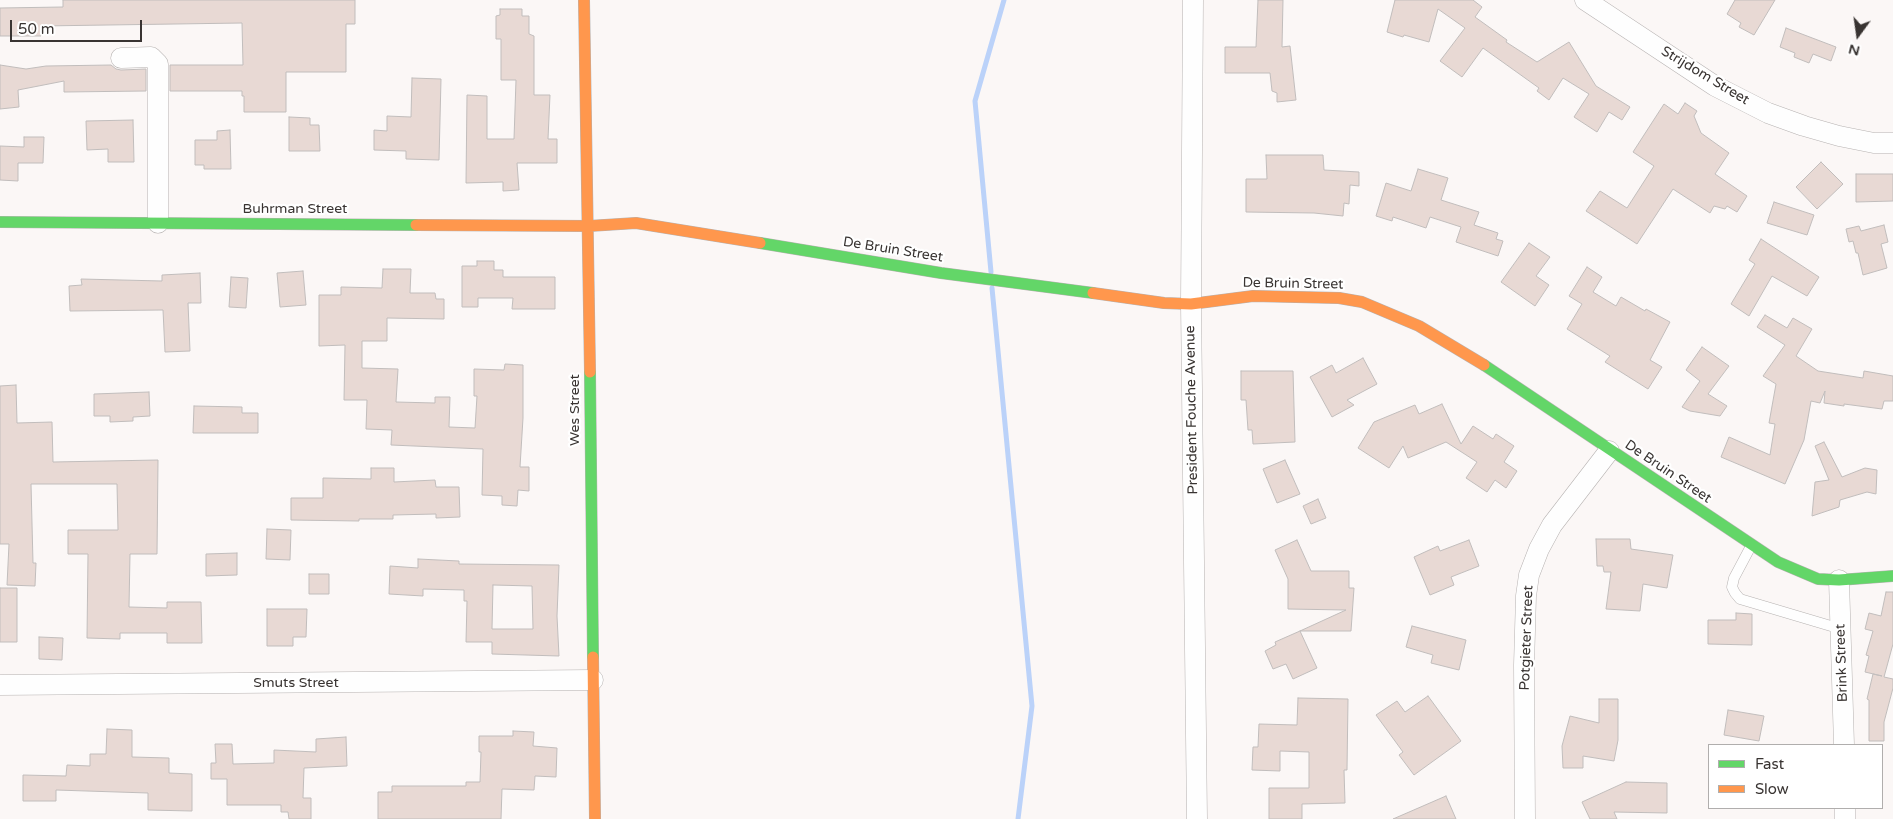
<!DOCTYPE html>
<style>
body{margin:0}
#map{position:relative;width:1893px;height:819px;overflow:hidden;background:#fbf7f6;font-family:"Varela Round",sans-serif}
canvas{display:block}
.legend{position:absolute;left:1708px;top:744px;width:175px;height:65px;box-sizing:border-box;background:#fff;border:1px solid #b0aead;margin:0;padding:6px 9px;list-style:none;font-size:15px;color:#393432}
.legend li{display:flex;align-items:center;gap:10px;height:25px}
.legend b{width:25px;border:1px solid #b0aead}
.north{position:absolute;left:1833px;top:10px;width:50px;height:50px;-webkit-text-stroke:4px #fff;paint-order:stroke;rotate:194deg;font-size:14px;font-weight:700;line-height:20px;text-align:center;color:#393432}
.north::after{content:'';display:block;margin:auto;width:18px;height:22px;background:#393432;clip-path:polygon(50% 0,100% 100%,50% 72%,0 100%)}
.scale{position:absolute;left:10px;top:20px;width:132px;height:22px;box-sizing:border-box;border:2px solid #393432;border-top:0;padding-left:6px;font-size:15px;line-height:18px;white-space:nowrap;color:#393432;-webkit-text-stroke:4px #fff;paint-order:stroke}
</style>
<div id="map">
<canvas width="1893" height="819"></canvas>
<ul class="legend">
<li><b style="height:6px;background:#63d668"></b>Fast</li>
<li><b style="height:6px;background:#ff974d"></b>Slow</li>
</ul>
<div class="north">N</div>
<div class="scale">50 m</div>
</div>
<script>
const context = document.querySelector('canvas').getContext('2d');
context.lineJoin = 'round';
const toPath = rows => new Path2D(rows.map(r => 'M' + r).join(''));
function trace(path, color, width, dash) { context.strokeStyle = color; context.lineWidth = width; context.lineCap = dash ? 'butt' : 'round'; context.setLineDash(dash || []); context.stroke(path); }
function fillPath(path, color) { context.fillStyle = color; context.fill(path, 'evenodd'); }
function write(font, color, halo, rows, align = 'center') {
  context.font = font + ' "Varela Round",sans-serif'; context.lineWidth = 4.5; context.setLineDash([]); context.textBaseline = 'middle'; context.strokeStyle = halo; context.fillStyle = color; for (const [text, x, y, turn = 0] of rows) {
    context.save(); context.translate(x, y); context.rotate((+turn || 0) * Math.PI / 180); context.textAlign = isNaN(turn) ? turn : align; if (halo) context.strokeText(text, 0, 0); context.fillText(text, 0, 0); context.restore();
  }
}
trace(toPath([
 [991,272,975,101,1004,0],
 [992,288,1032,706,1018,819]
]), '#bbd2f9', 5);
const building = toPath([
 [63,0,355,0,355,24,346,24,346,72,286,72,286,112,244,112,244,96,242,96,242,91,170,91,170,65,243,65,242,23,41,26,41,36,0,36,0,8,63,7,63,0],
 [1258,0,1283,0,1282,47,1290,46,1296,100,1277,102,1277,93,1272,91,1270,73,1225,73,1225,47,1256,47,1258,0],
 [1395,0,1473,0,1482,7,1475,17,1507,40,1506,42,1537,62,1569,42,1596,86,1630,107,1622,120,1609,112,1597,132,1574,117,1589,94,1563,78,1549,100,1537,91,1539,88,1483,48,1462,77,1440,61,1465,28,1438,9,1429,42,1404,35,1403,37,1387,32,1395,0],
 [1735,0,1775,0,1754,35,1739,27,1741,23,1727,14,1735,0],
 [500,9,522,9,522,16,529,16,529,34,534,36,534,95,550,95,548,139,557,139,557,163,517,163,519,190,503,191,503,182,466,183,467,95,487,96,487,139,514,139,516,80,501,80,501,39,496,39,496,16,500,15,500,9],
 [1786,28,1836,47,1831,61,1813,54,1809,63,1794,57,1795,53,1780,47,1786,28],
 [0,65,26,69,46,66,111,65,116,69,121,70,146,69,146,91,64,92,64,81,18,90,19,107,0,109,0,65],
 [412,78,441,79,439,160,406,159,406,151,374,150,374,130,387,131,387,116,411,117,412,78],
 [1685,103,1697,111,1694,116,1701,133,1729,153,1715,174,1747,196,1737,212,1727,206,1725,209,1714,206,1710,213,1673,189,1637,244,1586,211,1600,191,1627,208,1654,166,1633,152,1664,104,1678,114,1685,103],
 [289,117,310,118,310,125,319,125,320,151,289,151,289,117],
 [133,120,134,162,108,162,108,149,87,150,86,121,133,120],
 [230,130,231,169,204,169,204,165,195,165,195,140,217,140,217,131,230,130],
 [24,137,44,137,43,163,18,163,18,181,0,180,0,146,24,147,24,137],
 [1266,155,1323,155,1324,170,1359,172,1359,186,1350,185,1349,204,1344,203,1343,216,1314,213,1246,212,1246,179,1267,179,1266,155],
 [1821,162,1843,184,1817,209,1796,187,1821,162],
 [1418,169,1448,178,1441,200,1479,212,1474,225,1498,233,1496,239,1503,241,1498,256,1456,242,1461,227,1430,217,1426,228,1393,217,1392,221,1376,216,1386,183,1411,191,1418,169],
 [1856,174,1893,174,1893,201,1856,202,1856,174],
 [1774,202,1814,215,1807,235,1767,223,1774,202],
 [1884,225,1888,242,1881,244,1887,268,1863,275,1858,253,1856,253,1853,241,1849,242,1846,229,1859,226,1861,231,1884,225],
 [1761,239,1819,277,1807,296,1772,276,1749,316,1731,304,1755,264,1749,260,1761,239],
 [1529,243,1550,257,1536,276,1549,285,1535,306,1501,282,1529,243],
 [477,261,494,261,494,270,503,270,503,277,555,277,555,309,512,309,513,298,478,298,478,307,462,307,462,266,477,266,477,261],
 [1587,267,1602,277,1593,292,1616,306,1621,297,1645,311,1646,309,1670,322,1650,360,1662,367,1648,389,1605,362,1610,356,1567,329,1582,304,1569,296,1587,267],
 [383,269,411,269,410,293,435,293,436,299,444,299,444,319,387,318,387,341,362,341,362,368,398,369,396,402,435,403,435,397,450,397,449,427,475,428,477,396,474,396,474,369,504,370,505,364,523,365,523,418,520,467,529,467,529,491,518,490,517,506,502,505,502,496,482,495,483,449,391,445,392,430,366,429,367,400,344,400,345,345,319,346,319,295,341,295,341,287,382,288,383,269],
 [303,271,306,305,280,307,277,273,303,271],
 [200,273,201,303,188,303,190,351,165,352,163,310,70,311,69,286,82,285,81,279,162,281,162,275,200,273],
 [231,277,248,278,246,308,229,307,231,277],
 [1765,315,1787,328,1793,318,1812,329,1796,356,1818,371,1863,378,1864,371,1893,376,1893,401,1884,401,1882,409,1844,404,1844,406,1824,403,1825,391,1820,403,1811,401,1804,440,1785,484,1721,457,1729,437,1770,455,1775,424,1769,423,1776,384,1763,376,1785,345,1757,327,1765,315],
 [1702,347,1729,366,1708,394,1727,406,1720,416,1690,411,1682,407,1700,381,1686,370,1702,347],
 [1363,358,1377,384,1347,400,1354,405,1332,417,1310,377,1332,365,1336,373,1363,358],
 [1241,371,1293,371,1295,442,1253,444,1252,430,1248,430,1246,400,1241,400,1241,371],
 [16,385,17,423,52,422,53,462,158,460,157,554,130,554,129,607,167,608,167,602,201,602,202,643,167,643,167,633,120,633,120,639,87,638,88,554,68,554,68,530,118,530,117,484,31,484,33,563,36,563,35,586,7,585,9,544,0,544,0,386,16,385],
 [149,392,150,416,133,417,133,421,110,422,110,416,94,416,94,394,149,392],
 [1442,404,1461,444,1473,426,1493,439,1496,434,1514,446,1504,462,1517,471,1506,488,1495,480,1487,492,1466,478,1477,462,1446,442,1408,458,1403,446,1389,468,1358,448,1374,422,1415,405,1419,414,1442,404],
 [194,406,242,407,242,413,258,413,258,433,193,433,194,406],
 [1824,442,1842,477,1865,468,1877,470,1876,494,1867,492,1840,500,1839,507,1812,516,1815,482,1829,480,1815,446,1824,442],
 [1285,460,1300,494,1277,503,1263,469,1285,460],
 [371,468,394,468,394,482,435,480,436,487,459,487,460,517,436,518,436,514,393,515,393,519,359,519,359,521,291,520,291,498,323,498,323,478,371,479,371,468],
 [1318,499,1326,518,1311,524,1303,506,1318,499],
 [267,529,291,530,290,560,266,559,267,529],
 [1596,539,1630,539,1631,549,1673,555,1667,588,1643,584,1640,611,1606,609,1611,572,1604,572,1603,566,1597,566,1596,539],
 [1297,540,1311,571,1349,571,1349,588,1354,588,1351,631,1300,631,1346,610,1288,609,1288,579,1275,550,1297,540],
 [1469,540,1479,566,1451,577,1454,585,1430,595,1414,557,1438,546,1440,551,1469,540],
 [237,553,237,575,206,576,206,554,237,553],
 [418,559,459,561,459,564,559,565,557,616,559,656,492,654,492,642,466,642,467,601,464,601,464,590,423,589,423,596,389,594,390,566,418,568,418,559],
 [493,585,532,586,533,629,492,629,493,585],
 [309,574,329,574,329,594,309,594,309,574],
 [0,588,17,588,17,642,0,642,0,588],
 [1886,592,1893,592,1893,644,1884,677,1893,679,1893,688,1884,722,1884,741,1869,741,1869,700,1867,699,1873,674,1882,676,1865,672,1869,656,1866,655,1873,631,1865,629,1869,613,1881,616,1886,592],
 [267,609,307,609,306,637,293,637,293,646,267,646,267,609],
 [1736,613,1752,614,1752,645,1708,644,1708,620,1736,620,1736,613],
 [1412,626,1466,640,1459,670,1431,663,1433,655,1406,647,1412,626],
 [1300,631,1317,668,1293,679,1286,664,1273,669,1265,651,1276,645,1275,642,1300,631],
 [39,637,63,638,62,660,39,659,39,637],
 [1428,696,1461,741,1414,775,1399,755,1403,752,1376,715,1397,701,1405,712,1428,696],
 [1298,698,1348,699,1347,770,1344,770,1345,803,1302,804,1302,819,1269,819,1269,788,1309,788,1309,752,1280,751,1280,771,1252,770,1253,747,1258,747,1259,724,1297,725,1298,698],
 [1599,699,1618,699,1618,740,1614,761,1583,756,1583,768,1563,768,1562,746,1570,716,1599,723,1599,699],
 [1728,710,1764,716,1759,741,1724,735,1728,710],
 [107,729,132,730,132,757,169,758,169,773,192,774,192,811,148,810,148,793,56,790,56,801,23,801,23,775,66,776,67,765,90,766,90,754,106,754,107,729],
 [513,731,534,732,533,746,557,748,556,777,535,776,534,790,502,789,501,819,378,819,378,792,392,792,392,786,466,786,466,782,480,782,481,752,479,752,479,736,513,736,513,731],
 [346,737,347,766,304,768,303,798,311,798,311,819,289,819,288,812,281,812,281,805,227,805,227,779,211,779,211,763,216,763,215,744,232,744,233,764,274,763,274,750,316,752,316,739,346,737],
 [1626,782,1667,783,1667,813,1614,812,1617,819,1590,819,1582,802,1626,782],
 [1446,796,1456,819,1393,819,1446,796]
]);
fillPath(building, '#e8d9d4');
trace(building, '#c1bdbc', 1);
const lane = toPath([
 [1751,546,1734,578,1732,587,1735,593,1740,599,1841,629]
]);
const street = toPath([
 [1193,0,1191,304,1197,819],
 [1585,0,1715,86,1768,113,1804,126,1839,136,1874,143,1893,143],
 [121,58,151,57,158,64,158,223],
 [1839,580,1844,745],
 [0,685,593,680],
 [1845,808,1845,819],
 [1525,819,1524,665,1526,596,1529,575,1539,549,1552,525,1609,451]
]);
const fast = toPath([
 [0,222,416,225],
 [760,243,941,273,1093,293],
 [1484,365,1778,562,1818,579,1839,580,1893,576],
 [590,372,593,657]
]);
const slow = toPath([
 [584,0,590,372],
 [416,225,589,226,636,223,760,243],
 [1093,293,1164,303,1191,304,1253,296,1339,298,1362,302,1419,326,1484,365],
 [593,657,595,819]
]);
trace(lane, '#b6b2b1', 11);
trace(street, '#b6b2b1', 21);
trace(fast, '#b6b2b1', 12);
trace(slow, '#b6b2b1', 12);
trace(lane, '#fefefe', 10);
trace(street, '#fefefe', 20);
trace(fast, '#63d668', 11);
trace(slow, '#ff974d', 11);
write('14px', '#393432', '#fff', [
 ["Strijdom Street",1705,76,31],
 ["Buhrman Street",295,209],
 ["De Bruin Street",893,250,9],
 ["De Bruin Street",1293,284,1],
 ["Wes Street",575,410,-90],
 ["President Fouche Avenue",1192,410,-91],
 ["De Bruin Street",1668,472,34],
 ["Potgieter Street",1527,638,-88],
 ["Brink Street",1842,663,-92],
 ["Smuts Street",296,683]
]);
</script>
